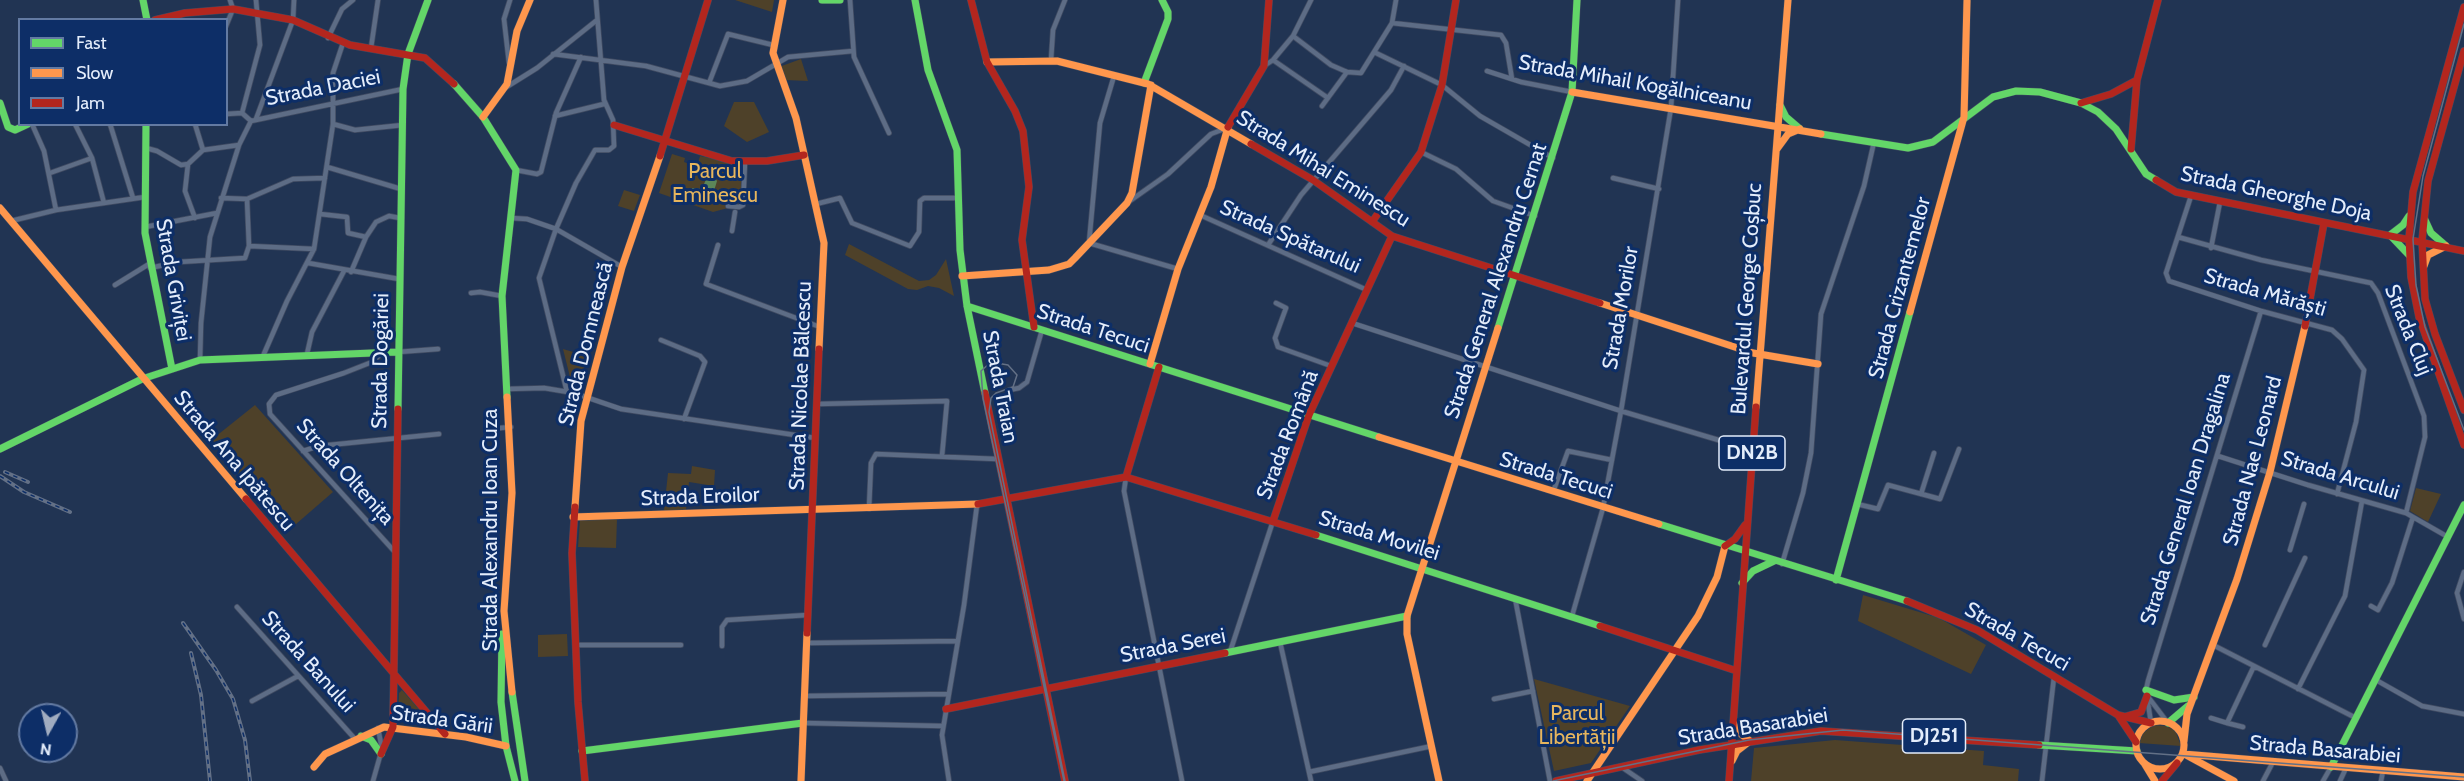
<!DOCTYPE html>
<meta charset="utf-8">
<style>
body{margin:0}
#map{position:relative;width:2464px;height:781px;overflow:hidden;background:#213453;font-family:Cabin,sans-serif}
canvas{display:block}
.legend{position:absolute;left:18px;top:18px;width:210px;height:108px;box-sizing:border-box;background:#0d2e67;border:2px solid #637aa2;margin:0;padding:8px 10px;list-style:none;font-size:18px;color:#e4edfb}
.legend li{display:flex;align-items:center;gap:12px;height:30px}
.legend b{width:30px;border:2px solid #637aa2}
.north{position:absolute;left:18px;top:703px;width:60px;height:60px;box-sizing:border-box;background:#0d2e67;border:2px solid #637aa2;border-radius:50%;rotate:188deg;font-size:16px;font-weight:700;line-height:24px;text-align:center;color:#e4edfb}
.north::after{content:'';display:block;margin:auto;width:21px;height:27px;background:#a0acc0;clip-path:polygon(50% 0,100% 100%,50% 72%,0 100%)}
</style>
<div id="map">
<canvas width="2464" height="781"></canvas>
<ul class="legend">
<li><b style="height:8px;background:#63d668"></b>Fast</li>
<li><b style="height:8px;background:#ff974d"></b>Slow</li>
<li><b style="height:8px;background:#b3261e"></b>Jam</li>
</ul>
<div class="north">N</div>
</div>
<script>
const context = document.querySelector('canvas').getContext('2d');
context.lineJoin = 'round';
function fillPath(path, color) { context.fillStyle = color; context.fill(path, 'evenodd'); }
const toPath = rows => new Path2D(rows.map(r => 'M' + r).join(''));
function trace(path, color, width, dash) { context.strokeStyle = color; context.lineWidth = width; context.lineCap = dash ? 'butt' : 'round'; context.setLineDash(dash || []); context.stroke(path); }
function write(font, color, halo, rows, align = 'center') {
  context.font = font + ' Cabin,sans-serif'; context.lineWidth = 6; context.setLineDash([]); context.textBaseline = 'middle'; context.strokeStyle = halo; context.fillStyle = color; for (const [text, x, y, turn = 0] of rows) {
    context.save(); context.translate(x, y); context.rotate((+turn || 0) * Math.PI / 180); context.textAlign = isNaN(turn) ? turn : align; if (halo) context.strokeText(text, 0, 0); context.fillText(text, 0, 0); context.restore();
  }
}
fillPath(toPath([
 [735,0,774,0,772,12],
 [801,59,808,81,785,80,779,67],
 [734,102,754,102,769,132,747,142,724,126],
 [672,154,685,158,684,162,697,167,700,156,743,164,743,204,713,212,659,193],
 [624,190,640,195,634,211,618,206],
 [849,244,919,281,929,280,936,275,946,259,954,296,939,288,928,286,917,290,908,289,845,255],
 [563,349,587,356,579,390,573,389],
 [255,405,333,492,288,531,210,441],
 [692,466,715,470,714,486,689,482,686,510,664,510,668,473,691,474],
 [2416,488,2441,494,2428,522,2410,511],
 [617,519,616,548,578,547,580,520],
 [1863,595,1939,618,1986,645,1971,674,1858,621],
 [567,634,568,656,538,657,538,635],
 [1534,679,1630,706,1591,763,1554,771],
 [402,690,433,725,433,727,398,721,399,693],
 [2154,725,2166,726,2175,730,2181,746,2139,743,2143,733],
 [1835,740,1984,751,1983,765,2019,769,2018,781,1751,781,1754,748]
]), '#4e4129');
fillPath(toPath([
 [707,177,714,177,717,181,714,191,707,191,698,198,693,196,692,188,702,189]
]), '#5c8659');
const street = toPath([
 [850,0,854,57,889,133],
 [1392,23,1501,35,1506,43,1512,79],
 [226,26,233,9,230,0],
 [1293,36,1331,65,1347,72,1361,73,1392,23,1396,0],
 [328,38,342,9,353,0],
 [371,48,378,0],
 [1376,53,1442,85,1480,116,1553,158],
 [553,54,646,66,720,86,747,81,788,57,853,51],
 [1051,60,1053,30,1065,0],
 [1273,60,1328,98],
 [509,63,504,19,510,0],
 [1264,66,1273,60,1293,36,1311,0],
 [1487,71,1521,82,1572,92],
 [1114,76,1100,123,1089,243,1178,269],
 [709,83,728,34,773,45],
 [505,88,537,68,597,20],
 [1322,106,1347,72],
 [242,113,260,45,256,0],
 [226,114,242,113,251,121],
 [555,116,604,104],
 [256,119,293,20,294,0],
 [251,121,403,89],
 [32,124,44,151,56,210],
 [75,124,92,158,104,203],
 [110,124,133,198],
 [195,124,203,150],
 [333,124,355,130,403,125],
 [146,148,157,151,181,165,188,164,203,150,239,145],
 [1421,152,1456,169,1493,201,1535,216],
 [188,164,185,191,195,218],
 [327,167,401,189],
 [516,170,537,174,541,172,556,113,581,57],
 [50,173,92,158],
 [1613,178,1659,189],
 [2191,196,2166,273,2169,281,2261,311,2332,330,2342,339,2364,370,2356,422,2337,494],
 [221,198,247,199,293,179,325,178],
 [1127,203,1168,174,1211,134,1224,129],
 [816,204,840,198,852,223,910,246,919,232,920,201,924,198,958,198],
 [728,206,739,207,743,205,745,162],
 [320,214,347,217,348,233,366,237],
 [1200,215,1367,290],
 [511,218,527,219,556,229,622,267],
 [11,221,56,210,145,197],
 [145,227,217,213],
 [732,231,735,212],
 [2178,237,2261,260,2371,283,2378,293,2424,416,2425,437,2406,513],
 [718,245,706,284,820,327],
 [1268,245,1301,195,1391,90,1404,66],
 [249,246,314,249],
 [2211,248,2220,202],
 [308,263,399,279],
 [150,268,178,262,245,258,249,246,247,199],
 [351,272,366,237,376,222,389,216,400,218],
 [115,285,149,264],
 [471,293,480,292,502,296],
 [1276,303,1286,308,1275,338,1278,347,1331,366],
 [1352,323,1621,411,1752,450],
 [661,340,700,356,705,362,684,419],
 [383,352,372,362,344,373,276,395,269,404,270,414,394,551],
 [398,352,438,349],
 [307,354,312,332,344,271],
 [263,356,287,301,314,249,333,124,333,73,343,43],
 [200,360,201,323,210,237,239,145,251,121],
 [506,389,544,388,574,393,621,409,815,438],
 [1009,390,1019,388,1027,382,1042,330],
 [567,392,539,278,556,229,576,183,595,150,609,150,614,146,613,120,604,100,596,0],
 [817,404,947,401,942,456],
 [489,429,511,427],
 [303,451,319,446,439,434],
 [2218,456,2308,485,2406,513,2448,537],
 [1126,477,1124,491,1182,781],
 [1553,492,1568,451,1612,460],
 [1921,494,1934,453],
 [1857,504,1878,509,1888,485,1940,499,1959,449],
 [869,509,871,463,876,454,997,459],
 [2290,550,2304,504],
 [1782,564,1803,493,1811,453,1821,314,1864,186,1874,142],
 [2464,572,2457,593,2464,619],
 [1515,598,1550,781],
 [2371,606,2378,610,2392,583,2413,517],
 [237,607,355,739],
 [1572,616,1603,508,1621,411,1671,108,1678,0],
 [1280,642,1311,781],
 [807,643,958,641],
 [576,645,681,645],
 [2213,645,2356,718],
 [2265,645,2305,558],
 [722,646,722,627,727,620,808,615],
 [1230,652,1273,521],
 [2376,680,2422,706,2464,714],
 [2298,689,2345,596,2362,501],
 [804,696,949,694],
 [2149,698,2168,723],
 [1494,699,1533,691],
 [252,701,298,676],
 [2211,718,2227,723,2254,666],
 [803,723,943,726],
 [2151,723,2146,690,2148,681,2261,311],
 [2227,723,2243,727],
 [0,768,6,781],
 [1623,768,1642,781],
 [1309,772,1432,746],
 [373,781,382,749,378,728],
 [949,781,942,735,964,605,977,505],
 [2042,781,2054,677],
 [2263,781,2273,762],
 [2323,781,2331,767],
 [2340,781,2346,768],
 [2381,781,2383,771]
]);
const fast = toPath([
 [143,0,147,20],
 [822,0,840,0],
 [915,0,928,70,957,150,960,250,967,306,985,393],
 [1144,83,1168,19,1168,12,1162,0],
 [454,84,483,117,516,170,502,296,507,397],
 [0,103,8,127,15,130,28,124],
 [1780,105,1786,117,1800,129],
 [146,124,145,233,172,369],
 [1821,134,1908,148,1933,142,1993,97,2016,91,2040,92,2081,103,2098,112,2116,129,2146,174,2156,180],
 [2409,216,2403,225,2390,235,2409,255],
 [2425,220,2431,233,2446,246],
 [967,306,1379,437],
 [1498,328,1572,92,1577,0],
 [398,409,403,89,408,54,428,0],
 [0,449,142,379,200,360,397,352],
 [1659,524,1907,601],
 [1316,535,1600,626],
 [1836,580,1910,312],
 [1742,583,1753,571,1774,561],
 [502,634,501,702,506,746,515,781],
 [1225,653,1407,616],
 [2146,690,2174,700,2194,697],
 [512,692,525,781],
 [2168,723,2188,706],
 [361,736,371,740,381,754],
 [2039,745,2137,751],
 [582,751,803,723],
 [2331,767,2464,505]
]);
const slow = toPath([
 [783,0,773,53,796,118,824,243,819,349],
 [987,62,1057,61,1148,84,1251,144],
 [1572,92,1821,134],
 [483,117,507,84,517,31,530,0],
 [1777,149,1788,134,1800,129],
 [0,208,246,499],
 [2424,266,2428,255,2446,246],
 [962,276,1049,270,1069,264,1075,258,1127,203,1132,193,1151,85],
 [1600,303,1753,353,1818,364],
 [1910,312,1964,117,1967,1],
 [1150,364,1178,269,1211,187,1228,127],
 [507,397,512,493,504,611,512,692],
 [1756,407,1788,0],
 [1379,437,1659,524],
 [575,507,581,421,622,267,660,156],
 [573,517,978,504],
 '2136 745a24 24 0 1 1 48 0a24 24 0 1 1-48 0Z',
 [2184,741,2187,714,2237,579,2270,472,2305,326],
 [2183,754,2464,777],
 [2186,755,2234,781],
 [1732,761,1737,751,1750,741,1737,731,1734,724],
 [2144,763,2155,781],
 [314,767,325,754,384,727,466,737,506,746],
 [801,781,807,633],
 [1439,781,1407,634,1407,616,1498,328],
 [1587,781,1698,616,1717,577,1725,546]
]);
const jam = toPath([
 [971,0,987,62,1015,111,1023,131,1029,187,1022,240,1034,327],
 [2464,7,2413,192,2409,238,2411,277,2419,317,2464,445],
 [155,20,185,13,233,9,293,20,350,45,425,58,454,84],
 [2464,51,2428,181,2422,241,2425,299,2435,334,2464,410],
 [2081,103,2111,94,2137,80],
 [614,125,732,161,767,161,804,155],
 [1228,127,1264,66,1269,0],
 [1251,144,1313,180,1392,236,1600,303],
 [2131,149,2137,80,2158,0],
 [660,156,708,0],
 [2156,180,2176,192,2464,251],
 [1372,222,1421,152,1442,85,1456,0],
 [2305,326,2324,223],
 [985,393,1065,781],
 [1126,477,1159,367],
 [246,499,445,734],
 [978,504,1126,477,1316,535],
 [575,507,572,553,578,702,585,781],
 [1273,521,1309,415,1392,236],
 [1725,546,1735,539,1745,525],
 [1907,601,1977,630,2118,715,2151,723],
 [1600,626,1737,671],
 [807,633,819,349],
 [946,709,1225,653],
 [2118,715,2136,742],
 [2127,716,2141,712,2147,696],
 [381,754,393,727,398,409],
 [1556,781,1699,750,1821,731,2039,745],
 [1729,781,1756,407],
 [2162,781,2177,763]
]);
trace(street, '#404b62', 6);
trace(fast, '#404b62', 8);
trace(slow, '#404b62', 8);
trace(jam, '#404b62', 8);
trace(street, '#5d6c85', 4.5);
trace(fast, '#63d668', 7);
trace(slow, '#ff974d', 7);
trace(jam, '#b3261e', 7);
trace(toPath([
 [2464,24,2423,176,2413,239,2416,285,2425,327,2464,430],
 [1064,781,983,398,981,371,991,362,1008,365,1017,375,1013,387,996,393,991,398,989,412,1065,781],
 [1553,781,1749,740,1843,730,2464,777]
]), '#637086', 1.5);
const rail = toPath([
 [5,472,28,482],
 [0,476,24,492,70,512],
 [183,623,216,670,233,699,245,740,250,781],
 [191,653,201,695,210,781]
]);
trace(rail, '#637086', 4);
trace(rail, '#0d2e67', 1.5, [4.5]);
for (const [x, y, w] of [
 [1752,453,66],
 [1934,736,63]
]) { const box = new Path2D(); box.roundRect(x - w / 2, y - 17, w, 34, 4.5); context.fillStyle = '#0d2e67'; context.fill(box); trace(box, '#e4edfb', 1.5); }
write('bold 20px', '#e4edfb', null, [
 ["DN2B",1752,453],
 ["DJ251",1934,736]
]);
write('21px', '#e4edfb', '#0d2e67', [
 ["Strada Mihail Kogălniceanu",1635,83,10],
 ["Strada Daciei",323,88,-11],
 ["Strada Mihai Eminescu",1323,169,32],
 ["Strada Gheorghe Doja",2276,194,12],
 ["Strada Spătarului",1290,237,24],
 ["Strada Griviței",173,280,80],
 ["Strada General Alexandru Cernat",1496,281,-72],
 ["Strada Crizantemelor",1900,288,-75],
 ["Strada Mărăști",2265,293,16],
 ["Bulevardul George Coșbuc",1747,299,-86],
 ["Strada Morilor",1621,308,-80],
 ["Strada Tecuci",1093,329,18],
 ["Strada Cluj",2408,330,68],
 ["Strada Domnească",586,344,-76],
 ["Strada Dogăriei",381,361,-89],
 ["Strada Nicolae Bălcescu",801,386,-88],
 ["Strada Traian",1000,387,79],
 ["Strada Română",1288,435,-69],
 ["Strada Ana Ipătescu",234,461,50],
 ["Strada Nae Leonard",2253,461,-75],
 ["Strada Oltenița",345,472,48],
 ["Strada Tecuci",1556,476,17],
 ["Strada Arcului",2340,476,17],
 ["Strada Eroilor",700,497,-2],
 ["Strada General Ioan Dragalina",2186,499,-73],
 ["Strada Alexandru Ioan Cuza",491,530,-90],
 ["Strada Movilei",1379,536,17],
 ["Strada Tecuci",2017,637,30],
 ["Strada Serei",1173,646,-11],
 ["Strada Banului",308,662,48],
 ["Strada Gării",442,720,8],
 ["Strada Basarabiei",1753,727,-9],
 ["Strada Basarabiei",2325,750,5]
]);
write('21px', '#e6b55d', '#0d2e67', [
 ["Parcul",715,172],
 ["Eminescu",715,196],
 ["Parcul",1577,714],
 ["Libertății",1577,738]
]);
</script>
